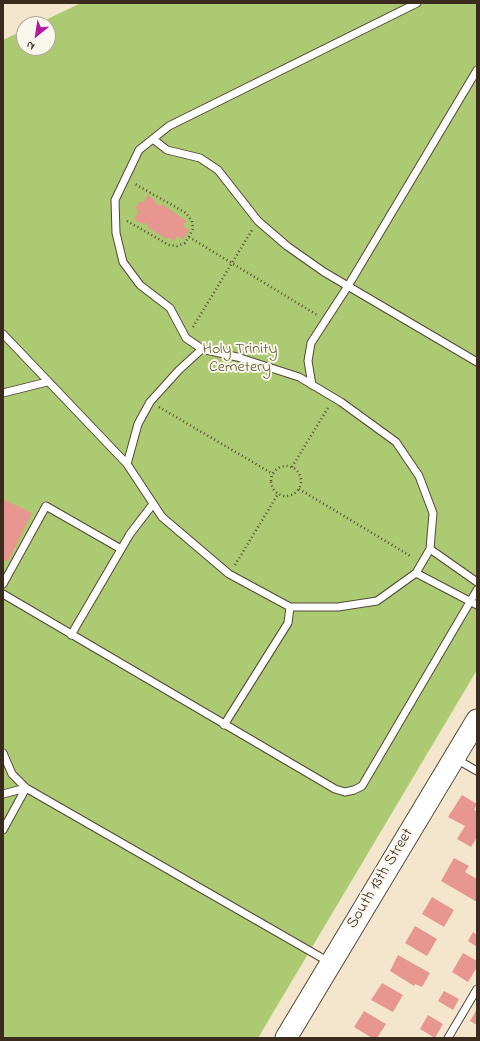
<!DOCTYPE html>
<style>
body{margin:0}
#map{position:relative;width:480px;height:1041px;overflow:hidden;background:#f3e6cd;font-family:"Indie Flower",sans-serif}
canvas{display:block}
.frame{position:absolute;inset:0;border:4px solid #3b2a1e;pointer-events:none}
.north{position:absolute;left:16px;top:16px;width:40px;height:40px;box-sizing:border-box;background:#fbf7ec;border:1px solid #aea59a;border-radius:50%;rotate:210deg;font-size:11px;font-weight:700;line-height:16px;text-align:center;color:#3b2a1e}
.north::after{content:'';display:block;margin:auto;width:14px;height:18px;background:#b5179e;clip-path:polygon(50% 0,100% 100%,50% 72%,0 100%)}
</style>
<div id="map">
<canvas width="480" height="1041"></canvas>
<div class="frame"></div>
<div class="north">N</div>
</div>
<script>
const context = document.querySelector('canvas').getContext('2d');
context.lineJoin = 'round';
function fillPath(path, color) { context.fillStyle = color; context.fill(path, 'evenodd'); }
const toPath = rows => new Path2D(rows.map(r => 'M' + r).join(''));
function trace(path, color, width, dash) { context.strokeStyle = color; context.lineWidth = width; context.lineCap = dash ? 'butt' : 'round'; context.setLineDash(dash || []); context.stroke(path); }
function write(font, color, halo, rows, align = 'center') {
  context.font = font + ' "Indie Flower",sans-serif'; context.lineWidth = 4; context.setLineDash([]); context.textBaseline = 'middle'; context.strokeStyle = halo; context.fillStyle = color; for (const [text, x, y, turn = 0] of rows) {
    context.save(); context.translate(x, y); context.rotate((+turn || 0) * Math.PI / 180); context.textAlign = isNaN(turn) ? turn : align; if (halo) context.strokeText(text, 0, 0); context.fillText(text, 0, 0); context.restore();
  }
}
fillPath(toPath([
 [81,3,477,3,477,670,258,1038,3,1038,3,40,24,30,24,48,48,48,48,24,37,24]
]), '#acca72');
fillPath(toPath([
 [148,195,156,201,155,203,160,206,162,204,186,221,183,226,189,230,183,239,177,236,174,241,168,237,167,239,147,227,148,225,143,222,142,224,134,219,139,211,135,209,140,201,143,203],
 [3,499,32,513,8,562,3,559],
 [462,795,477,804,474,810,477,811,477,837,471,847,457,839,465,826,448,817],
 [454,858,469,866,465,872,477,879,477,902,441,881],
 [432,897,454,910,444,927,422,914],
 [415,926,437,939,427,956,405,943],
 [473,932,477,935,477,947,468,941],
 [463,953,477,961,477,967,468,982,452,972],
 [398,955,430,973,422,987,415,984,414,986,390,971],
 [382,983,403,995,393,1012,371,1000],
 [444,991,459,999,453,1010,438,1001],
 [477,1009,477,1025,470,1021],
 [364,1011,386,1024,377,1038,372,1038,354,1027],
 [428,1015,443,1024,435,1038,420,1029]
]), '#e89790');
const lane = toPath([
 [153,139,167,150,200,158,218,170,258,221,287,246,324,272,477,362],
 [3,334,127,464,162,517,229,574,290,607,338,607,377,601,416,573,430,549,433,513,419,476,396,442,341,402,299,377,237,357,202,349,186,338,170,308,140,285,123,262,116,233,115,200,139,150,169,126,417,3],
 [312,385,308,361,311,343,348,286,477,70],
 [3,393,47,382],
 [127,464,138,424,150,402,179,370,202,349],
 [430,549,477,582],
 [416,573,477,605],
 [3,584,46,506,121,549],
 [3,594,335,789,345,792,354,790,362,786,477,590],
 [71,635,130,534,153,504],
 [224,725,288,623,290,607],
 [3,753,12,774,26,788,329,962],
 [456,759,477,771],
 [3,794,26,788],
 [3,830,26,788],
 [448,1038,477,989]
]);
const secondary = toPath([
 [286,1038,477,720]
]);
trace(lane, '#574638', 9);
trace(secondary, '#574638', 23);
trace(toPath([
 [127,221,169,245,177,246,185,243,193,229,192,221,186,213,135,184],
 [189,237,317,315],
 [193,327,252,230],
 [159,407,273,474],
 '271 481a15 15 0 1 1 30 0a15 15 0 1 1-30 0Z',
 [292,467,328,408],
 [299,489,412,557],
 [235,565,278,494]
]), '#574638', 2.5, [1, 3]);
trace(lane, '#fff', 7);
trace(secondary, '#fff', 21);
write('16px', '#5d5a37', '#fbf7ec', [
 ["Holy Trinity",240,350],
 ["Cemetery",240,368]
]);
write('16px', '#3b2a1e', '#fbf7ec', [
 ["South 13th Street",381,879,-59]
]);
</script>
